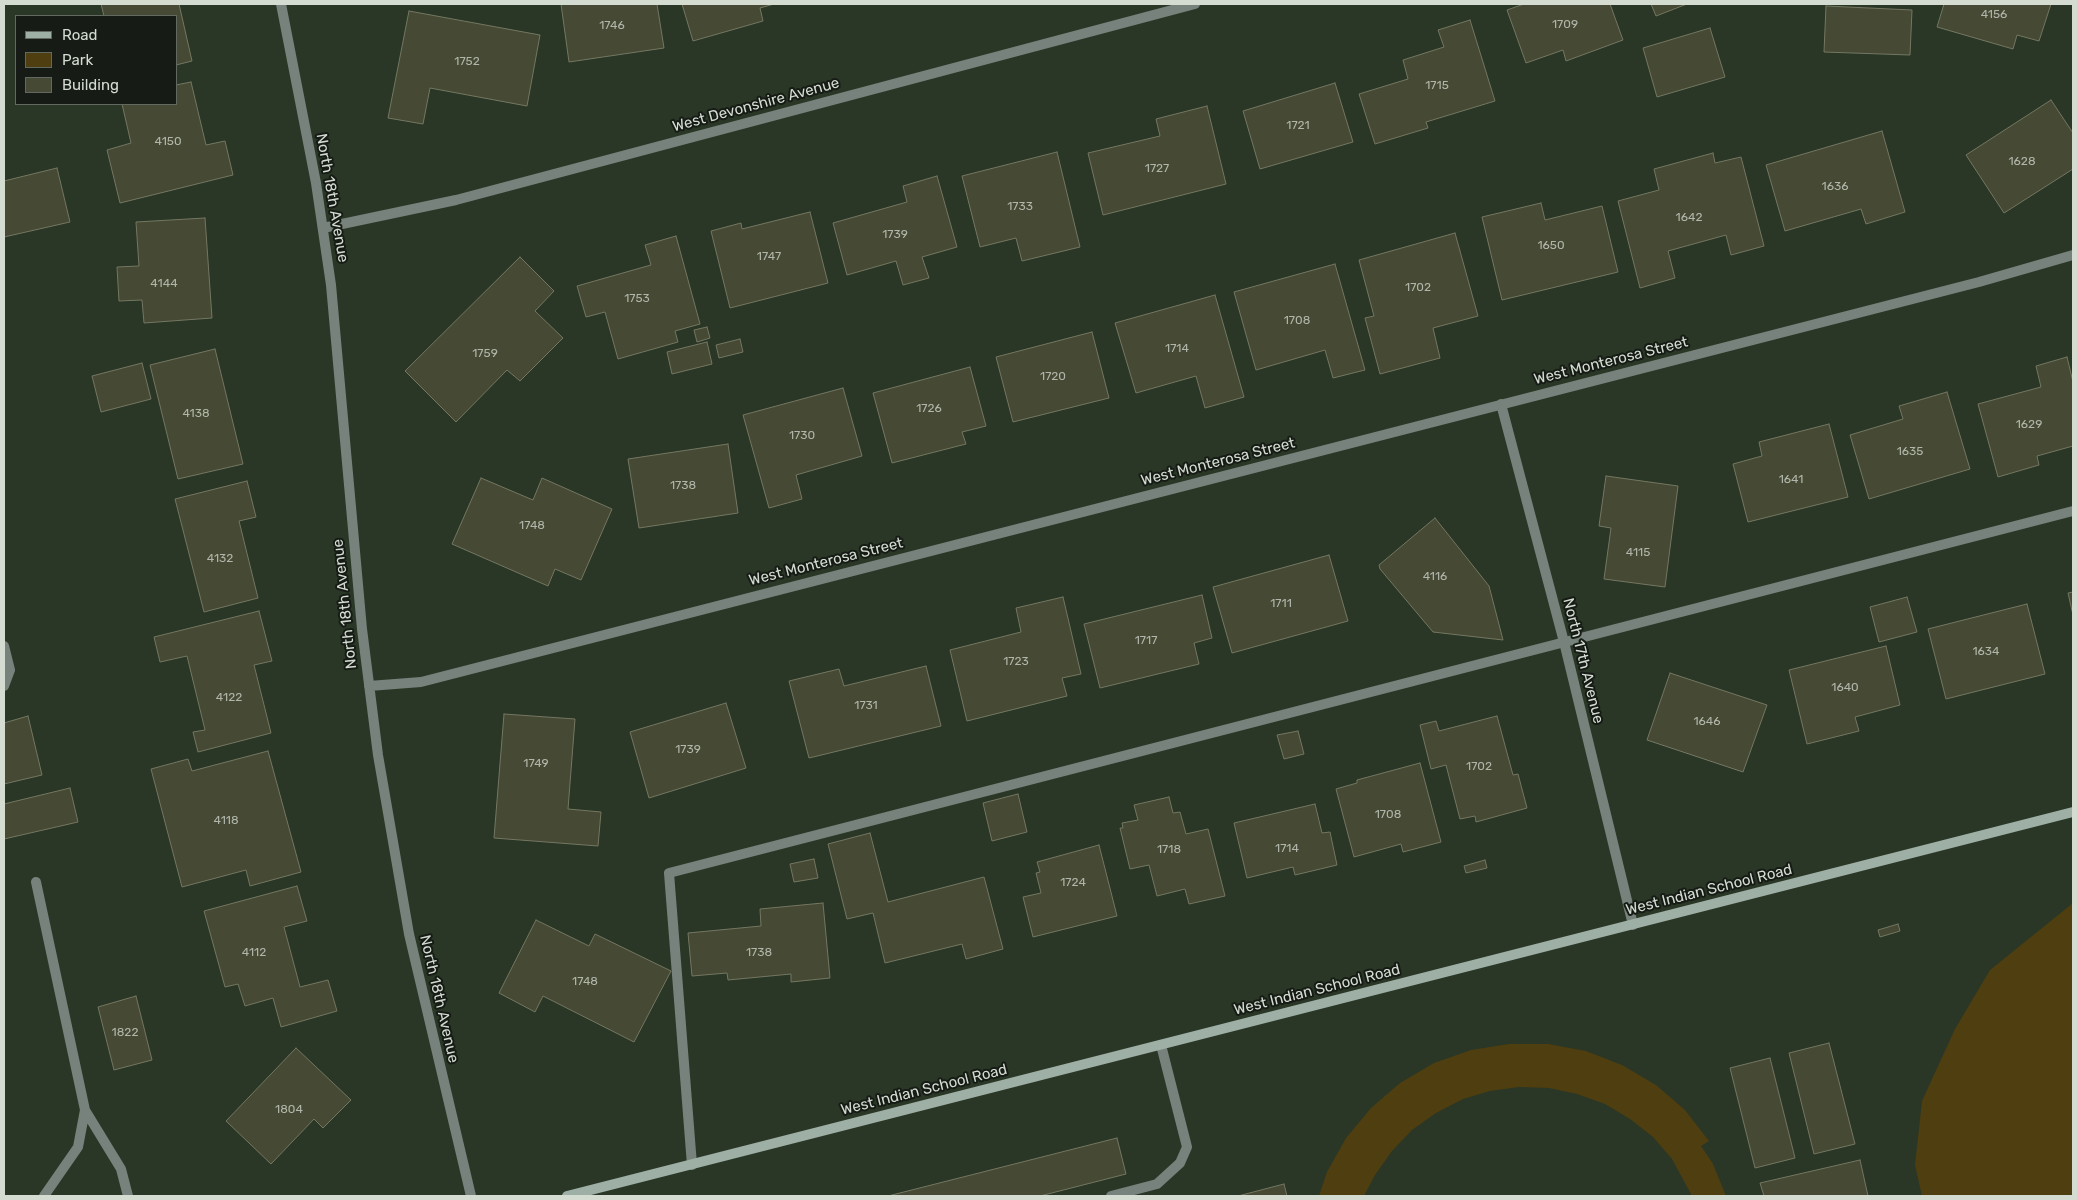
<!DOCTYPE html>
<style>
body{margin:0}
#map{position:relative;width:2077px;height:1200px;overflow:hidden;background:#2a3726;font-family:Rubik,sans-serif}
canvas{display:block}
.frame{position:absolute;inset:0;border:5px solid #d4dcd2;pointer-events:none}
.legend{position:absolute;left:15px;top:15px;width:162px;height:90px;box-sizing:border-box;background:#161c15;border:1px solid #626961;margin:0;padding:6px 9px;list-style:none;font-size:15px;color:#d4dcd2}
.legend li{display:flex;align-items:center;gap:10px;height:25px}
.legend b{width:25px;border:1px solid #626961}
</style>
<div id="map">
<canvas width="2077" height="1200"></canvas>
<div class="frame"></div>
<ul class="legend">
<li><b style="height:6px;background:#9eafa6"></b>Road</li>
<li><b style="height:14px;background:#4e3e10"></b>Park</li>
<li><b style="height:14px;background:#464934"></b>Building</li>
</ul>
</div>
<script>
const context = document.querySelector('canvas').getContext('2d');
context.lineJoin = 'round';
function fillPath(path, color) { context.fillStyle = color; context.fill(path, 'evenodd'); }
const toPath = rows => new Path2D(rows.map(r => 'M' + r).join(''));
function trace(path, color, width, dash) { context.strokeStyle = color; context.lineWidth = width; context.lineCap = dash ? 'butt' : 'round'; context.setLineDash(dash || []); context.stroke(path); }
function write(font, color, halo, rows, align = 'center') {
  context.font = font + ' Rubik,sans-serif'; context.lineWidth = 4; context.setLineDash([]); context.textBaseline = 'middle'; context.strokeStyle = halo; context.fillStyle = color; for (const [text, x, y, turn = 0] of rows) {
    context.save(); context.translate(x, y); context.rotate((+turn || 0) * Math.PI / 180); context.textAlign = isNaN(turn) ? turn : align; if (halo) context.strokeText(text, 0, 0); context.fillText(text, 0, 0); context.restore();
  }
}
fillPath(toPath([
 [2073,903,2073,1196,1922,1196,1915,1165,1922,1101,1955,1029,1990,970],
 [1509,1044,1548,1044,1586,1051,1622,1065,1656,1085,1685,1110,1709,1141,1701,1146,1713,1164,1726,1196,1692,1196,1672,1159,1653,1137,1630,1119,1605,1104,1577,1094,1549,1088,1519,1087,1490,1091,1463,1099,1436,1113,1412,1130,1392,1151,1375,1175,1364,1196,1319,1196,1327,1172,1346,1138,1371,1108,1400,1083,1434,1063,1471,1050]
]), '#4e3e10');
const building = toPath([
 [101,4,179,4,192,61,176,65,176,16,104,16,101,4],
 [561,4,657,4,664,48,569,62,561,4],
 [682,4,774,4,760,8,763,21,693,41,682,4],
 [1524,4,1610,4,1623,40,1566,61,1563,50,1526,63,1507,10,1524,4],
 [1651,4,1687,4,1656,16,1651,4],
 [1944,4,2051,4,2039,41,2017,35,2013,49,1937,27,1944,4],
 [1826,6,1912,10,1910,55,1824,52,1826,6],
 [409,11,540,35,527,106,430,88,423,124,388,118,409,11],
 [1470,20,1495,101,1426,122,1428,128,1375,144,1359,94,1408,79,1403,60,1444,47,1438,30,1470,20],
 [1710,28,1725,77,1657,97,1643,48,1710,28],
 [191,82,206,145,225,141,233,175,120,203,107,150,131,143,122,104,176,104,176,85,191,82],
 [1335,83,1353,142,1260,169,1243,111,1335,83],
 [2051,100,2073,133,2073,169,2004,213,1966,155,2051,100],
 [1207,106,1226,184,1103,215,1088,153,1160,136,1156,119,1207,106],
 [1882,131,1905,212,1866,224,1861,209,1785,231,1766,165,1882,131],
 [1057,152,1080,247,1022,261,1016,238,980,247,962,176,1057,152],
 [1713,153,1715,163,1741,157,1764,246,1731,255,1726,235,1668,251,1675,278,1640,288,1618,201,1659,190,1654,169,1713,153],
 [57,168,70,222,4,237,4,181,57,168],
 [937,176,957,247,922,257,929,278,903,285,896,261,847,275,833,223,907,202,903,186,937,176],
 [1541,203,1545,220,1602,206,1618,272,1502,300,1482,217,1541,203],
 [810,212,828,283,730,308,711,231,741,223,742,229,810,212],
 [205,218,212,318,144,323,142,300,119,301,117,267,139,266,136,222,205,218],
 [1455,233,1478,316,1433,328,1440,358,1380,374,1365,318,1374,316,1359,260,1455,233],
 [676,236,700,324,675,331,678,342,618,359,605,312,586,317,577,286,651,265,645,245,676,236],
 [520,257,554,291,535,311,563,338,520,381,507,370,456,422,405,371,520,257],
 [1335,264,1365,370,1333,378,1325,350,1256,370,1234,292,1335,264],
 [1215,295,1244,397,1205,408,1196,376,1136,393,1115,323,1215,295],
 [707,327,710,338,697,342,694,330,707,327],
 [1092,332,1109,398,1013,422,996,357,1092,332],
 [740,339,743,352,719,358,716,345,740,339],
 [707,342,712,364,672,374,667,352,707,342],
 [215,349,243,464,178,479,150,365,215,349],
 [2067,357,2073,382,2073,446,2037,456,2039,465,1998,477,1978,404,2041,387,2036,366,2067,357],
 [142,363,151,399,101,412,92,376,142,363],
 [970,367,986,426,962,432,966,444,892,463,873,393,970,367],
 [843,388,862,456,796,475,802,499,769,508,743,415,843,388],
 [1947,392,1970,469,1869,499,1850,435,1903,419,1899,406,1947,392],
 [1829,424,1848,497,1748,522,1733,464,1762,456,1759,442,1829,424],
 [728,444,738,513,639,528,628,459,728,444],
 [1606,476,1678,486,1665,587,1604,579,1611,528,1599,526,1606,476],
 [481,478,533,500,542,478,612,509,581,580,555,569,548,586,452,544,481,478],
 [247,481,256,517,239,521,258,598,204,612,175,499,247,481],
 [1435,518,1489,586,1503,640,1433,632,1380,569,1379,565,1435,518],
 [1329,555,1348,621,1232,653,1213,587,1329,555],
 [2073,592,2073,615,2068,593,2073,592],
 [1202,595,1212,638,1194,643,1199,664,1100,688,1084,624,1202,595],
 [1063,597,1081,674,1062,678,1067,696,967,721,950,650,1021,632,1016,608,1063,597],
 [1907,597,1917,632,1879,642,1870,607,1907,597],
 [2027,604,2045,674,1946,699,1928,629,2027,604],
 [259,611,272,661,254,665,271,733,198,752,193,732,205,730,187,656,160,662,154,637,259,611],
 [1886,646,1900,705,1855,717,1859,731,1807,744,1789,670,1886,646],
 [926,666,941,726,809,758,789,681,839,669,844,686,926,666],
 [1670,673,1767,705,1743,772,1647,740,1670,673],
 [726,703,746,768,649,798,630,732,726,703],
 [504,714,575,719,568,809,601,812,598,846,494,838,504,714],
 [28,716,42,775,4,784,4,723,28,716],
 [1497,716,1513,775,1518,774,1527,808,1476,822,1475,816,1460,819,1446,765,1431,769,1420,725,1436,721,1439,731,1497,716],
 [1298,731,1304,754,1284,759,1277,735,1298,731],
 [268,751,301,872,250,886,246,870,182,887,151,769,188,759,192,771,268,751],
 [1420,763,1441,842,1403,852,1401,844,1354,857,1336,789,1357,783,1357,780,1420,763],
 [70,788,78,822,4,839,4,804,70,788],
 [1018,794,1027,832,992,841,983,803,1018,794],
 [1169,797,1173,813,1180,812,1186,834,1208,829,1225,896,1189,904,1185,889,1157,896,1149,865,1130,869,1120,828,1123,828,1122,823,1138,820,1134,805,1169,797],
 [1315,804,1322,833,1330,832,1337,865,1295,875,1293,867,1247,878,1234,823,1315,804],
 [870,833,888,902,984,877,1003,949,966,959,962,944,885,963,873,913,847,919,828,844,870,833],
 [1099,845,1117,916,1033,937,1023,897,1041,893,1036,873,1040,872,1037,862,1099,845],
 [814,859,818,878,794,882,790,864,814,859],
 [1485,860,1487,868,1466,873,1464,866,1485,860],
 [297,886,307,921,284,927,300,987,328,980,337,1011,281,1027,273,998,245,1006,238,984,225,987,204,911,297,886],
 [823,903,830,978,791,982,791,974,728,980,727,973,692,976,688,933,761,926,760,909,823,903],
 [536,920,589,946,595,934,671,971,634,1042,543,996,535,1012,499,993,536,920],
 [1898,924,1900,931,1880,937,1878,930,1898,924],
 [136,996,152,1060,114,1070,98,1007,136,996],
 [1829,1043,1855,1144,1814,1154,1789,1053,1829,1043],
 [296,1048,351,1100,323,1128,314,1119,271,1164,226,1121,296,1048],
 [1770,1058,1795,1158,1755,1168,1730,1068,1770,1058],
 [1117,1138,1126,1174,1040,1196,888,1196,1117,1138],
 [1860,1160,1868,1196,1764,1196,1760,1183,1860,1160],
 [1284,1184,1287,1196,1238,1196,1284,1184]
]);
fillPath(building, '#464934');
trace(building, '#747761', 1);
trace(toPath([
 [4,646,10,670,4,686],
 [36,882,85,1110,78,1147,44,1196],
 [85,1110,121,1169,128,1196],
 [692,1165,669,873,2073,511],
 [1111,1196,1157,1184,1180,1163,1187,1147,1161,1045]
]), '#77827c', 10);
trace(toPath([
 [281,4,316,183,331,285,362,629,378,755,409,934,471,1196],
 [323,228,456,200,1195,4],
 [1501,404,1564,642,1633,925],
 [369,686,421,682,1979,282,2073,255]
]), '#77827c', 10);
trace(toPath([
 [567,1196,2073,812]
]), '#9eafa6', 10);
write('12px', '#b0b7aa', null, [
 ["4156",1994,15],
 ["1709",1565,25],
 ["1746",612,26],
 ["1752",467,62],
 ["1715",1437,86],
 ["1721",1298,126],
 ["4150",168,142],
 ["1628",2022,162],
 ["1727",1157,169],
 ["1636",1835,187],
 ["1733",1020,207],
 ["1642",1689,218],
 ["1739",895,235],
 ["1650",1551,246],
 ["1747",769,257],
 ["4144",164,284],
 ["1702",1418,288],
 ["1753",637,299],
 ["1708",1297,321],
 ["1714",1177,349],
 ["1759",485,354],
 ["1720",1053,377],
 ["1726",929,409],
 ["4138",196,414],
 ["1629",2029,425],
 ["1730",802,436],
 ["1635",1910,452],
 ["1641",1791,480],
 ["1738",683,486],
 ["1748",532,526],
 ["4115",1638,553],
 ["4132",220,559],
 ["4116",1435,577],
 ["1711",1281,604],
 ["1717",1146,641],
 ["1634",1986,652],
 ["1723",1016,662],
 ["1640",1845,688],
 ["4122",229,698],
 ["1731",866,706],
 ["1646",1707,722],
 ["1739",688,750],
 ["1749",536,764],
 ["1702",1479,767],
 ["1708",1388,815],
 ["4118",226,821],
 ["1714",1287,849],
 ["1718",1169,850],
 ["1724",1073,883],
 ["4112",254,953],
 ["1738",759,953],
 ["1748",585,982],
 ["1822",125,1033],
 ["1804",289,1110]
]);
write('15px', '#d4dcd2', '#161c15', [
 ["West Devonshire Avenue",756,105,-15],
 ["North 18th Avenue",332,198,80],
 ["West Monterosa Street",1611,361,-14],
 ["West Monterosa Street",1218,462,-14],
 ["West Monterosa Street",826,562,-14],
 ["North 18th Avenue",345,604,-96],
 ["North 17th Avenue",1583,661,76],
 ["West Indian School Road",1709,890,-14],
 ["West Indian School Road",1317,990,-14],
 ["North 18th Avenue",439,999,77],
 ["West Indian School Road",924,1090,-14]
]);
</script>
